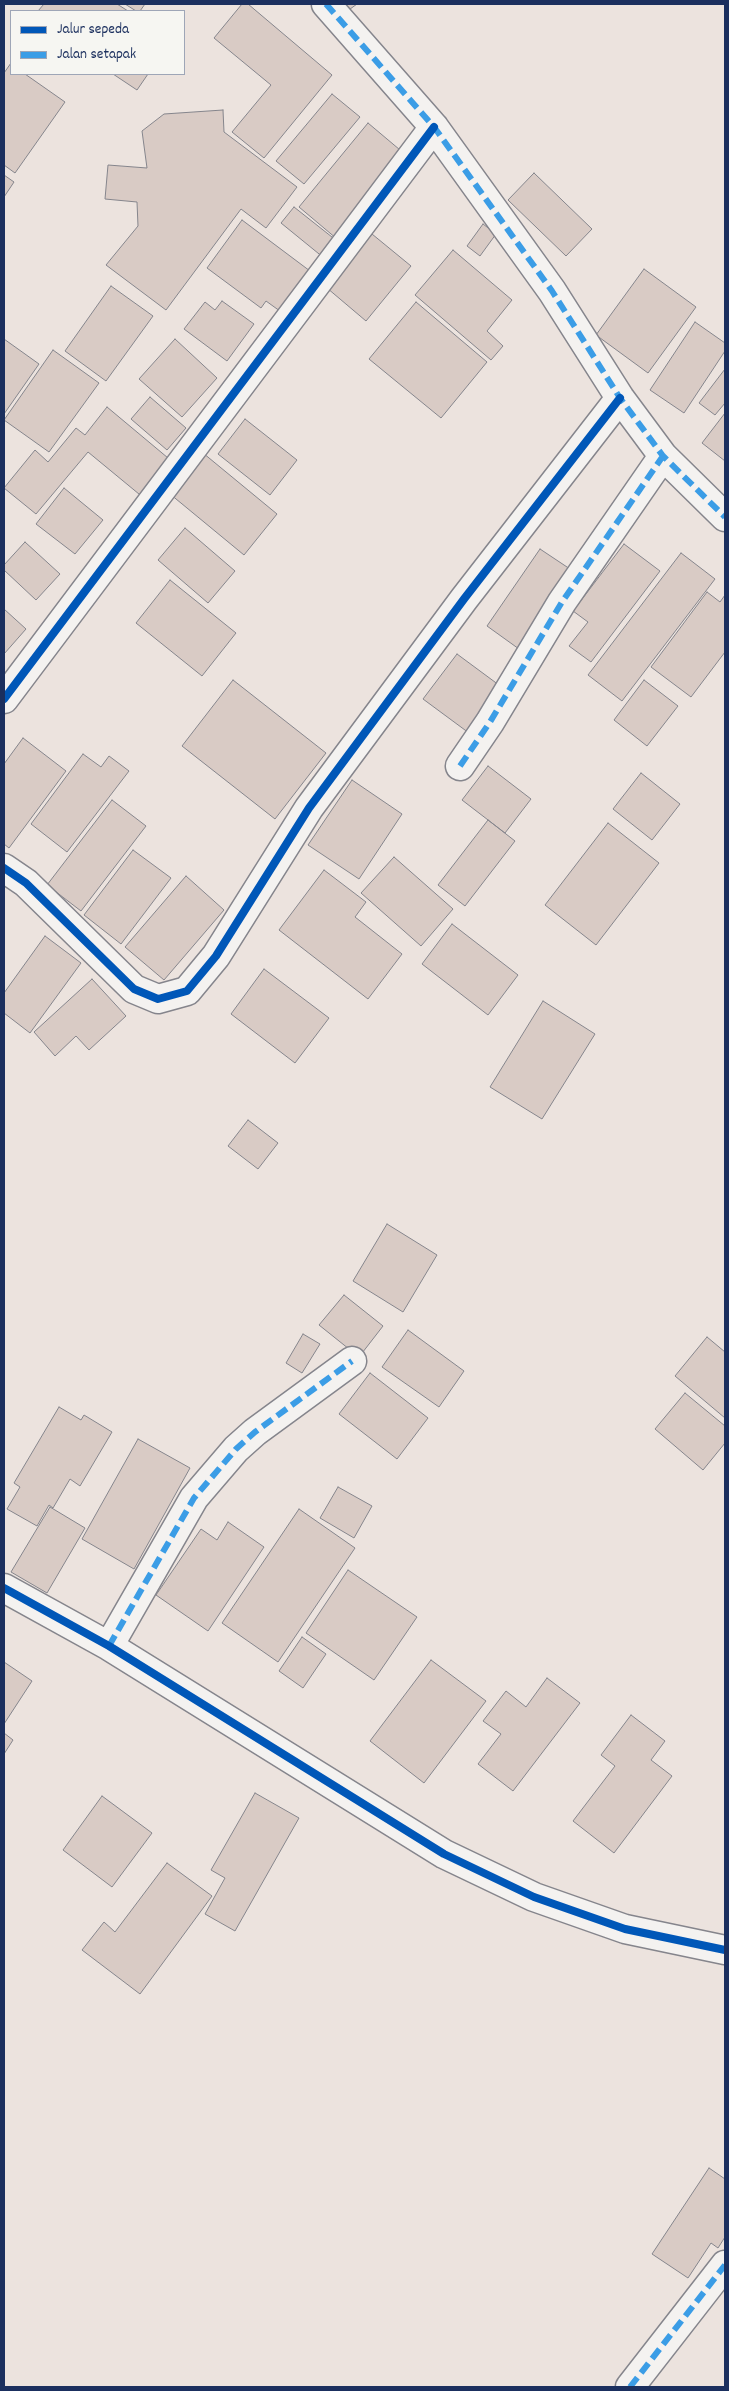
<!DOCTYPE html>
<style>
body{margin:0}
#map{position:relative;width:729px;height:2391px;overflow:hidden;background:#ece3de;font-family:Dekko,sans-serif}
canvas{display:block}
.frame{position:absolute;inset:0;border:5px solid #1b2f5e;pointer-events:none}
.legend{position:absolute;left:10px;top:10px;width:175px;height:65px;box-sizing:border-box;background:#f6f6f2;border:1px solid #9ea6b7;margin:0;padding:6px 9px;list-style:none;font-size:15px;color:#1b2f5e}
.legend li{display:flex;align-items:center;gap:10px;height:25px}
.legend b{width:25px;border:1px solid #9ea6b7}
</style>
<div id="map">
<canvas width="729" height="2391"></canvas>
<div class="frame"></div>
<ul class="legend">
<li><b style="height:6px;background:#0057b8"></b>Jalur sepeda</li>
<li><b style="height:6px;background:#3b9de6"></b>Jalan setapak</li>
</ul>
</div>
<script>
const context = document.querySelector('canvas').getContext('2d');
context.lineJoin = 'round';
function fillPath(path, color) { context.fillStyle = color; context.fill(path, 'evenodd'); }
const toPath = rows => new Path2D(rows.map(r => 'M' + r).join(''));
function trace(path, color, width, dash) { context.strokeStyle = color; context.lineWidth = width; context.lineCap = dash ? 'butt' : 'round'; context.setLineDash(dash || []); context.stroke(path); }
const building = toPath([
 [44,4,117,4,128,11,38,11,44,4],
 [125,4,145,4,140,11,136,11,125,4],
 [242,4,248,4,332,75,264,158,232,132,271,85,214,38,242,4],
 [340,4,357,4,346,12,340,4],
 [11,63,11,74,25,74,65,102,15,173,4,165,4,73,11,63],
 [113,74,148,74,137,90,113,74],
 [332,94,360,117,304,184,276,161,332,94],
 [223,110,224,132,297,187,266,228,241,209,166,310,106,265,138,226,137,202,105,199,108,165,147,168,142,131,164,114,223,110],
 [368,123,406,155,337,239,299,207,368,123],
 [534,173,592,229,566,256,508,200,534,173],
 [4,175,14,182,4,197,4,175],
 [294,207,337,241,324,258,281,223,294,207],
 [242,220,314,274,284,314,266,301,261,308,207,268,242,220],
 [483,224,496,234,480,256,467,246,483,224],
 [372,234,411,266,366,321,327,288,372,234],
 [453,250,512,300,487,331,503,346,491,360,415,295,453,250],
 [644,269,696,307,648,373,596,335,644,269],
 [111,286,153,316,106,381,65,351,111,286],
 [222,301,254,324,227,361,184,329,205,302,215,310,222,301],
 [416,302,487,362,441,418,369,359,416,302],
 [695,322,725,343,725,351,684,413,650,390,695,322],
 [4,339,39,364,4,414,4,339],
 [175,339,217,378,182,417,139,379,175,339],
 [53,350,99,383,49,452,4,420,53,350],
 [725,369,725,403,715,415,699,403,725,369],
 [150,397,186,428,167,450,131,419,150,397],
 [107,407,174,463,145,499,88,452,36,514,4,488,35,450,48,462,76,428,85,435,107,407],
 [725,413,725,461,702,443,725,413],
 [245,419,297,460,270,495,218,454,245,419],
 [203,453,277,514,244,555,170,494,203,453],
 [64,488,103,520,75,554,36,524,64,488],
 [185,528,235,571,208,603,158,560,185,528],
 [25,542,60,574,36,600,4,570,4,565,25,542],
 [624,544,660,571,591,662,569,646,588,622,573,611,624,544],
 [540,549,573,571,519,649,487,626,540,549],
 [681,553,715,579,622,701,588,675,681,553],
 [170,580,236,633,202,676,136,623,170,580],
 [707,592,720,602,725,595,725,652,691,697,651,667,707,592],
 [4,609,26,629,4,654,4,609],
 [457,654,503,688,469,733,423,699,457,654],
 [233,680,326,753,275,819,182,746,233,680],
 [644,680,678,706,647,746,614,720,644,680],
 [23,738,66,771,9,848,4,844,4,764,23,738],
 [83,754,101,767,109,756,129,771,67,852,31,824,83,754],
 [488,766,531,799,505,833,462,800,488,766],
 [641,773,680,804,652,840,613,809,641,773],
 [352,780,402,814,359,879,308,845,352,780],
 [112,800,146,826,81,911,47,885,112,800],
 [488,820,515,841,465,906,438,885,488,820],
 [608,823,659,863,596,945,545,905,608,823],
 [133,850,171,878,121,944,84,915,133,850],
 [394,857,453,909,421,946,361,893,394,857],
 [324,870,366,902,355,917,402,954,368,999,279,930,324,870],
 [186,876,224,910,164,980,125,947,186,876],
 [452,924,518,975,488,1015,422,964,452,924],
 [45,936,81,963,30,1033,4,1013,4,993,45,936],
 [264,969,329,1018,295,1063,231,1014,264,969],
 [92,979,126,1016,89,1050,76,1036,55,1056,34,1032,92,979],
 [543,1001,595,1034,542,1119,490,1087,543,1001],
 [248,1120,278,1143,258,1169,228,1146,248,1120],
 [387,1224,437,1255,403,1312,353,1281,387,1224],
 [344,1295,383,1326,359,1357,319,1325,344,1295],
 [408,1330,464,1371,439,1407,382,1367,408,1330],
 [303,1334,320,1344,302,1373,286,1363,303,1334],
 [707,1337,725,1352,725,1418,675,1376,707,1337],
 [370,1373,428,1418,397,1459,339,1414,370,1373],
 [685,1393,725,1426,725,1443,703,1470,655,1429,685,1393],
 [59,1407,81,1420,84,1415,112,1432,80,1486,70,1479,53,1508,49,1505,37,1526,7,1509,20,1487,14,1483,59,1407],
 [138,1439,190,1468,134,1569,82,1539,138,1439],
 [338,1487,372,1506,354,1538,320,1518,338,1487],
 [50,1507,85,1528,47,1593,11,1572,50,1507],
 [299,1509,355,1548,278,1662,222,1623,299,1509],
 [228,1522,264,1547,208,1631,156,1595,201,1529,217,1540,228,1522],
 [348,1570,417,1617,374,1680,306,1633,348,1570],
 [302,1637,326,1654,303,1688,279,1671,302,1637],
 [431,1660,486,1701,424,1783,370,1741,431,1660],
 [4,1662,32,1681,4,1724,4,1662],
 [547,1678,580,1703,513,1791,478,1764,501,1734,483,1721,506,1691,526,1707,547,1678],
 [631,1715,665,1741,651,1760,672,1776,614,1853,573,1821,615,1766,601,1755,631,1715],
 [4,1733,13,1740,4,1754,4,1733],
 [255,1793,299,1818,235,1931,205,1914,225,1878,211,1870,255,1793],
 [102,1796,152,1833,112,1887,63,1850,102,1796],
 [167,1863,212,1896,140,1994,82,1950,104,1922,115,1932,167,1863],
 [709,2168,725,2179,725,2237,718,2248,711,2243,688,2278,652,2254,709,2168]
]);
fillPath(building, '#d9cbc5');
trace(building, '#85858c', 1);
const minor = toPath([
 [326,4,434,127,552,291,620,398,663,456,725,517],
 [4,699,434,127],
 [460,766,490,722,562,602,663,456],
 [4,868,26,883,134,989,158,999,187,991,216,956,309,808,464,599,620,398],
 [4,1588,109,1646,444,1854,534,1897,625,1929,725,1950],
 [109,1646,194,1498,236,1449,255,1432,352,1361],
 [630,2387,725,2265]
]);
trace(minor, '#85858c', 31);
trace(minor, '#f4f2f0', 28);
trace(toPath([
 [326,4,434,127,552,291,620,398,663,456,725,517],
 [460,766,490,722,562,602,663,456],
 [109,1646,194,1498,236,1449,255,1432,352,1361],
 [630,2387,725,2265]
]), '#3b9de6', 6, [12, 6]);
trace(toPath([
 [4,699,434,127],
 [4,868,26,883,134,989,158,999,187,991,216,956,309,808,464,599,620,398],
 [4,1588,109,1646,444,1854,534,1897,625,1929,725,1950]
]), '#0057b8', 8);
</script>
